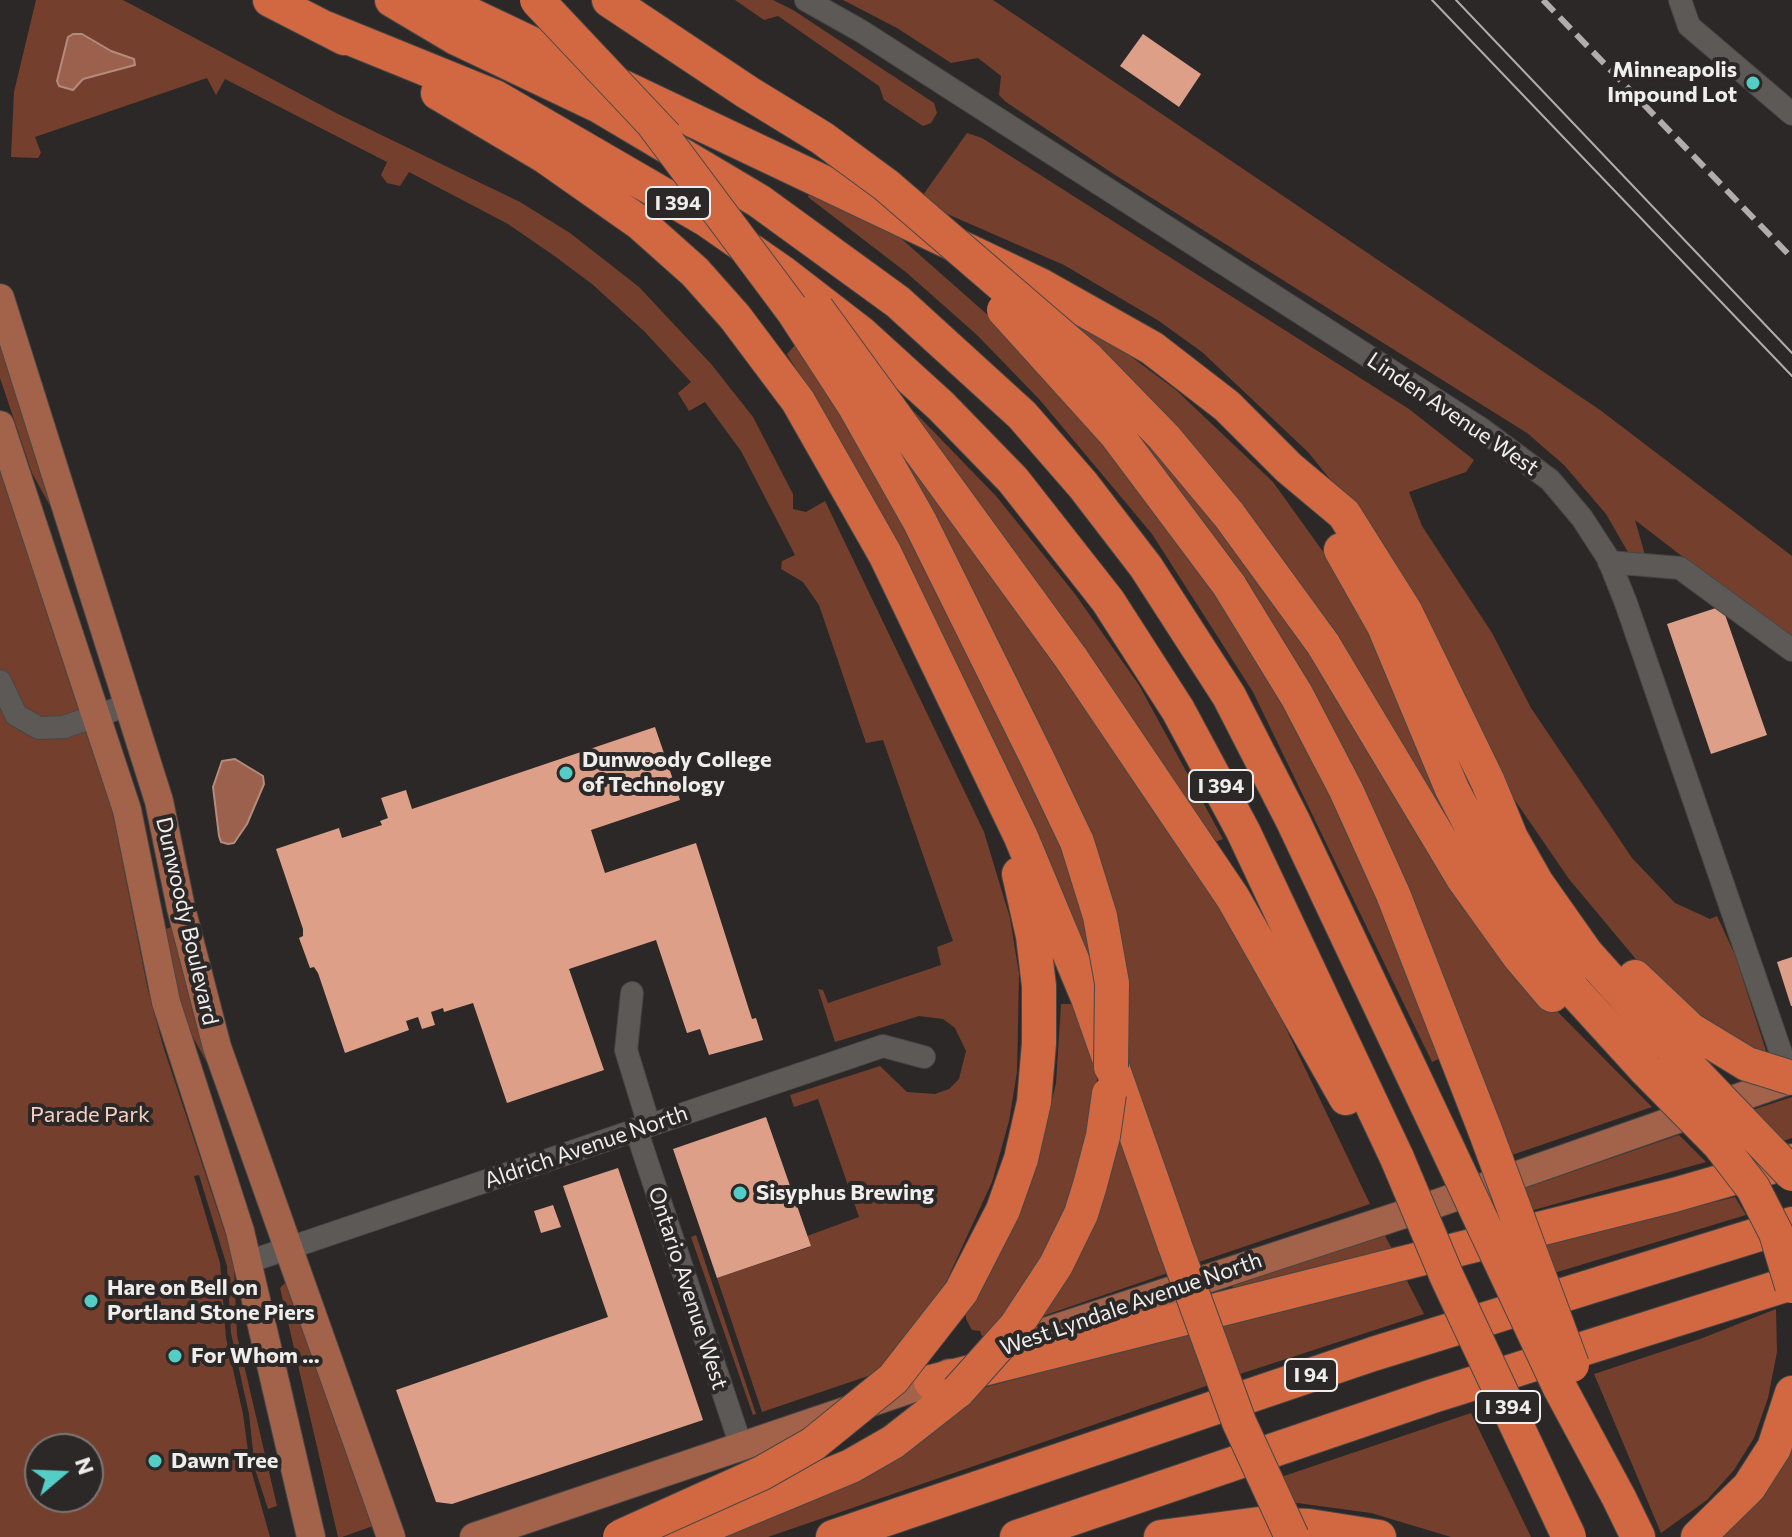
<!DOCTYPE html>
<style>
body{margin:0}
#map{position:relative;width:1792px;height:1537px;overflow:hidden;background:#2b2827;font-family:Commissioner,sans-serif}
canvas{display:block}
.north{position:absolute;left:24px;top:1433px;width:80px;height:80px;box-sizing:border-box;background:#2b2827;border:2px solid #7a7776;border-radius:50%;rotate:71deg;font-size:22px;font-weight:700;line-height:32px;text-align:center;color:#f0eeed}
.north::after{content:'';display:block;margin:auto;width:28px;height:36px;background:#54cdc7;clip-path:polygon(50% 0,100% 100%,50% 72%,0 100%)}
</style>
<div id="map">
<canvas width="1792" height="1537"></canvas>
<div class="north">N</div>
</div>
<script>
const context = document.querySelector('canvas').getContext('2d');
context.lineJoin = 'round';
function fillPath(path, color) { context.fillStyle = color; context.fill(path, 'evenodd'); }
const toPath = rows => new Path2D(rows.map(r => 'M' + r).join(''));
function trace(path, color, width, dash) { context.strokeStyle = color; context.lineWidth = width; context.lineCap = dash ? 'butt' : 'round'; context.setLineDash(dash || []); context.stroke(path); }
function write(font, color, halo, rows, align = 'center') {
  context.font = font + ' Commissioner,sans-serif'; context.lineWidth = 8; context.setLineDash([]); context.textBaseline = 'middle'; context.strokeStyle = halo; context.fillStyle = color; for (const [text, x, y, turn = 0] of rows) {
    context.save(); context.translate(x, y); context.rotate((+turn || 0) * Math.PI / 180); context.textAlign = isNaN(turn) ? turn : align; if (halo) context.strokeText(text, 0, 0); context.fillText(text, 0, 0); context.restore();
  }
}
fillPath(toPath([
 [36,0,123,0,338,114,520,202,570,233,639,287,712,365,753,417,793,494,793,509,806,512,825,501,984,832,1010,918,1019,974,1017,1072,1009,1121,992,1182,946,1282,926,1312,874,1374,762,1412,717,1278,810,1247,807,1236,859,1217,818,1099,794,1107,790,1095,880,1066,907,1092,935,1094,949,1089,959,1079,966,1051,955,1028,943,1019,919,1016,835,1042,818,989,823,990,828,1003,941,965,937,947,953,941,883,740,866,743,819,605,803,582,781,569,782,561,795,555,741,451,705,402,689,411,678,393,691,382,644,331,592,284,553,255,508,224,409,172,400,186,387,183,381,175,387,162,225,79,216,95,207,78,35,137,41,153,38,158,11,157,14,92],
 [735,0,773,0,793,10,934,103,937,113,931,123,923,126,884,100,879,86,778,16,764,20],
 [843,0,993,0,1600,410,1792,556,1792,641,1635,520,1645,555,1629,554,1606,514,1564,465,1527,433,1112,173,1006,102,999,95,1001,76,978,58,951,63,897,28],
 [967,133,982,138,1409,409,1474,460,1466,472,1409,492,1422,526,1492,633,1531,708,1632,858,1675,903,1710,919,1717,916,1735,955,1768,1057,1718,1032,1640,964,1569,879,1514,799,1347,500,1308,452,1202,352,1159,321,1064,265,945,213,923,195],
 [811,189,896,234,990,317,1067,398,1200,569,1270,680,1344,821,1443,1057,1432,1062,1253,692,1152,534,1039,399,977,335,907,273,808,197],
 [1063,314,1121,349,1176,390,1273,482,1329,560,1376,645,1443,804,1433,809,1334,633,1264,533,1174,425],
 [0,329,54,513,32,473,0,378],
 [797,343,922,554,1076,878,1098,989,1023,814,846,451,787,354],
 [1094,380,1221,521,1537,991,1652,1107,1509,1156,1411,905],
 [900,397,996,496,1075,594,1139,685,1223,839,1212,843],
 [888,431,1188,852,1268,991,1370,1204,1196,1263,1126,1064,1125,984],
 [0,467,112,809,147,986,163,1046,227,1239,234,1268,237,1335,277,1506,268,1509,255,1469,249,1414,231,1333,227,1266,199,1175,194,1176,220,1263,226,1338,243,1414,250,1466,270,1537,0,1537],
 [40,1449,88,1449,88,1497,40,1497],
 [172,927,215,1077,189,1030,182,1010,166,929],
 [1061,1004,1075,1004,1099,1068,1088,1137,1062,1218,1048,1248,991,1334,982,1336,980,1331,972,1330,966,1319,966,1308,1037,1164,1056,1083],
 [1792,1097,1792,1138,1783,1141,1752,1110],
 [1119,1125,1171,1272,1037,1318],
 [1679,1135,1706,1162,1530,1211,1522,1189],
 [1735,1197,1746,1215,1554,1273,1542,1244],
 [1383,1232,1392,1249,1233,1288,1230,1280],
 [696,1235,756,1414,753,1415,691,1237],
 [1405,1277,1424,1314,1237,1375,1217,1322],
 [287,1281,376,1525,342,1537,338,1537,280,1288],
 [1776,1309,1777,1352,1768,1398,1754,1438,1734,1470,1707,1500,1661,1533,1594,1374,1700,1339],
 [1191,1330,1209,1385,768,1537,721,1537,976,1390],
 [1471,1413,1531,1537,1451,1537,1371,1513,1290,1502,1278,1478],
 [1792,1432,1792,1537,1710,1537]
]), '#74402d');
const water = toPath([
 [73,34,82,34,111,51,134,59,135,65,83,79,73,90,59,86,57,81,68,37,73,34],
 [235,759,263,776,264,784,247,824,234,843,228,844,221,842,219,836,213,787,222,761,235,759]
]);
fillPath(water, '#9b614d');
trace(water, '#b48b7d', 2);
fillPath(toPath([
 [1143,34,1201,74,1179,107,1120,66],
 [1722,606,1767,735,1711,754,1667,624],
 [655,727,680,800,591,830,605,873,696,843,752,1019,756,1018,763,1040,709,1055,700,1029,687,1033,656,940,569,969,604,1070,507,1103,473,1003,444,1012,443,1008,431,1012,435,1025,422,1029,418,1017,406,1021,409,1030,345,1053,318,973,314,967,310,968,299,938,303,936,303,929,276,849,339,828,342,838,382,825,380,821,388,818,381,798,406,790,412,809],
 [1792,957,1792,1006,1791,1006,1777,962],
 [766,1117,811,1246,717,1278,673,1149],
 [618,1168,703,1420,452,1504,436,1502,396,1390,608,1317,563,1186],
 [553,1205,561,1227,541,1233,534,1211]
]), '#de9f89');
const minor = toPath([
 [806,0,861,31,1480,428,1550,480,1582,518,1608,558,1626,603,1790,1079],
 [1680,0,1689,26,1792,114],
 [1609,562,1680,568,1792,650],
 [0,681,16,715,39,728,64,727,128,705],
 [632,993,626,1050,649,1125],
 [636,1129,741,1446],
 [248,1262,883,1046,924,1057]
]);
const major = toPath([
 [0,298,159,801,181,908,217,1047,391,1537],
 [0,425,127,810,166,1002,240,1231,311,1537],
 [996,1348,1438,1203,1792,1079],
 [474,1537,931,1382,949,1373]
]);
const highway = toPath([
 [270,0,344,38],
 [392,0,456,38,599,106,759,201,898,302,1022,415,1083,485,1146,567,1229,696,1293,821,1445,1143],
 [424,0,469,14,1040,285,1152,348,1227,406,1289,468,1344,514,1405,611,1488,782,1511,838,1536,882,1586,953,1674,1051],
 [609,0,747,92],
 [325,28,495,97,707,220,783,273,862,334,941,406,1013,480,1108,601,1178,710,1243,831,1397,1158],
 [438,93,546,157,640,223,695,272,735,317,798,401,885,554,1021,837,1088,998,1175,1246],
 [1341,550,1384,626,1452,789,1499,879,1573,990,1646,1070],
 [1229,585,1297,696,1346,790,1393,894,1485,1130],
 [1323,644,1463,878,1519,956,1552,995],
 [1071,658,1233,898,1346,1098],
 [1635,977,1691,1030],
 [961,1292,1003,1210,1021,1159,1034,1102,1039,1043,1039,986,1033,936,1019,874],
 [931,1382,1674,1195,1792,1161],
 [1619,1498,1638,1537],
 [680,1537,851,1466,893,1442,958,1391],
 [833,1537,1373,1354,1792,1224],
 [1017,1537,1433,1396,1792,1283],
 [1161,1537,1259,1524,1309,1526,1379,1537],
 [1698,1537,1749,1487,1774,1448,1792,1393]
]);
trace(minor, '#484645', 24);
trace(major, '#484645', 30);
trace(highway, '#484645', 36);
trace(minor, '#5c5957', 22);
trace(major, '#a3624a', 28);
trace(highway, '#d26841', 34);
trace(toPath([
 [1432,0,1792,376],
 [1456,0,1792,353]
]), '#b0adac', 2);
trace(toPath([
 [1543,0,1792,258]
]), '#b0adac', 6, [16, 8]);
const highwayBridge = toPath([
 [537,0,666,137],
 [747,92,822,138,886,185,1088,359,1164,437,1229,515,1323,644],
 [652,122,793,311,854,405,920,522,1038,760,1077,842,1100,916,1112,983,1111,1067],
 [817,309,1071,658],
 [1004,310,1116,434,1229,585],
 [1691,1030,1747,1064,1792,1078],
 [1674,1051,1792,1174],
 [1646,1070,1719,1144,1753,1188,1776,1233,1792,1286],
 [1485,1130,1572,1365],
 [1445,1143,1560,1388,1619,1498],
 [1397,1158,1447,1277,1569,1537],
 [1175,1246,1239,1422,1292,1537],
 [958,1391,1016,1326,1056,1265,1081,1214,1090,1185,1103,1136,1109,1094],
 [620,1537,762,1473,813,1444,893,1379,961,1292]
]);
trace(highwayBridge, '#484645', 36, []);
trace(highwayBridge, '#d26841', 34);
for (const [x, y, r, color] of [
 [1753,83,8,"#54cdc7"],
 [566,773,8,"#54cdc7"],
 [740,1193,8,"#54cdc7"],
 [91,1301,8,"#54cdc7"],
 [175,1356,8,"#54cdc7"],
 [155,1461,8,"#54cdc7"]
]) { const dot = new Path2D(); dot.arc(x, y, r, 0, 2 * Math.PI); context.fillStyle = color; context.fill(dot); trace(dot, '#2b2827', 3); }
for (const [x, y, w] of [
 [678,203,64],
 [1221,786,64],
 [1311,1375,52],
 [1508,1407,64]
]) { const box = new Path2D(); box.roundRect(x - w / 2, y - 16, w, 32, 6); context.fillStyle = '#2b2827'; context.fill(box); trace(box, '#f0eeed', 2); }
write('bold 20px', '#f0eeed', null, [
 ["I 394",678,203],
 ["I 394",1221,786],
 ["I 94",1311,1375],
 ["I 394",1508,1407]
]);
write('bold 22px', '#f0eeed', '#2b2827', [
 ["Minneapolis",1737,70,"right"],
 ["Impound Lot",1737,95,"right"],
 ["Dunwoody College",582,760],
 ["of Technology",582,785],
 ["Sisyphus Brewing",756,1193],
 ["Hare on Bell on",107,1288],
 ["Portland Stone Piers",107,1313],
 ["For Whom ...",191,1356],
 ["Dawn Tree",171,1461]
], 'left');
write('22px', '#f0eeed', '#2b2827', [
 ["Linden Avenue West",1453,414,34],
 ["Dunwoody Boulevard",187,921,77],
 ["Aldrich Avenue North",586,1147,-19],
 ["Ontario Avenue West",688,1288,72],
 ["West Lyndale Avenue North",1131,1304,-19]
]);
write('22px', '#f4d0c3', '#2b2827', [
 ["Parade Park",90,1115]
]);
</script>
